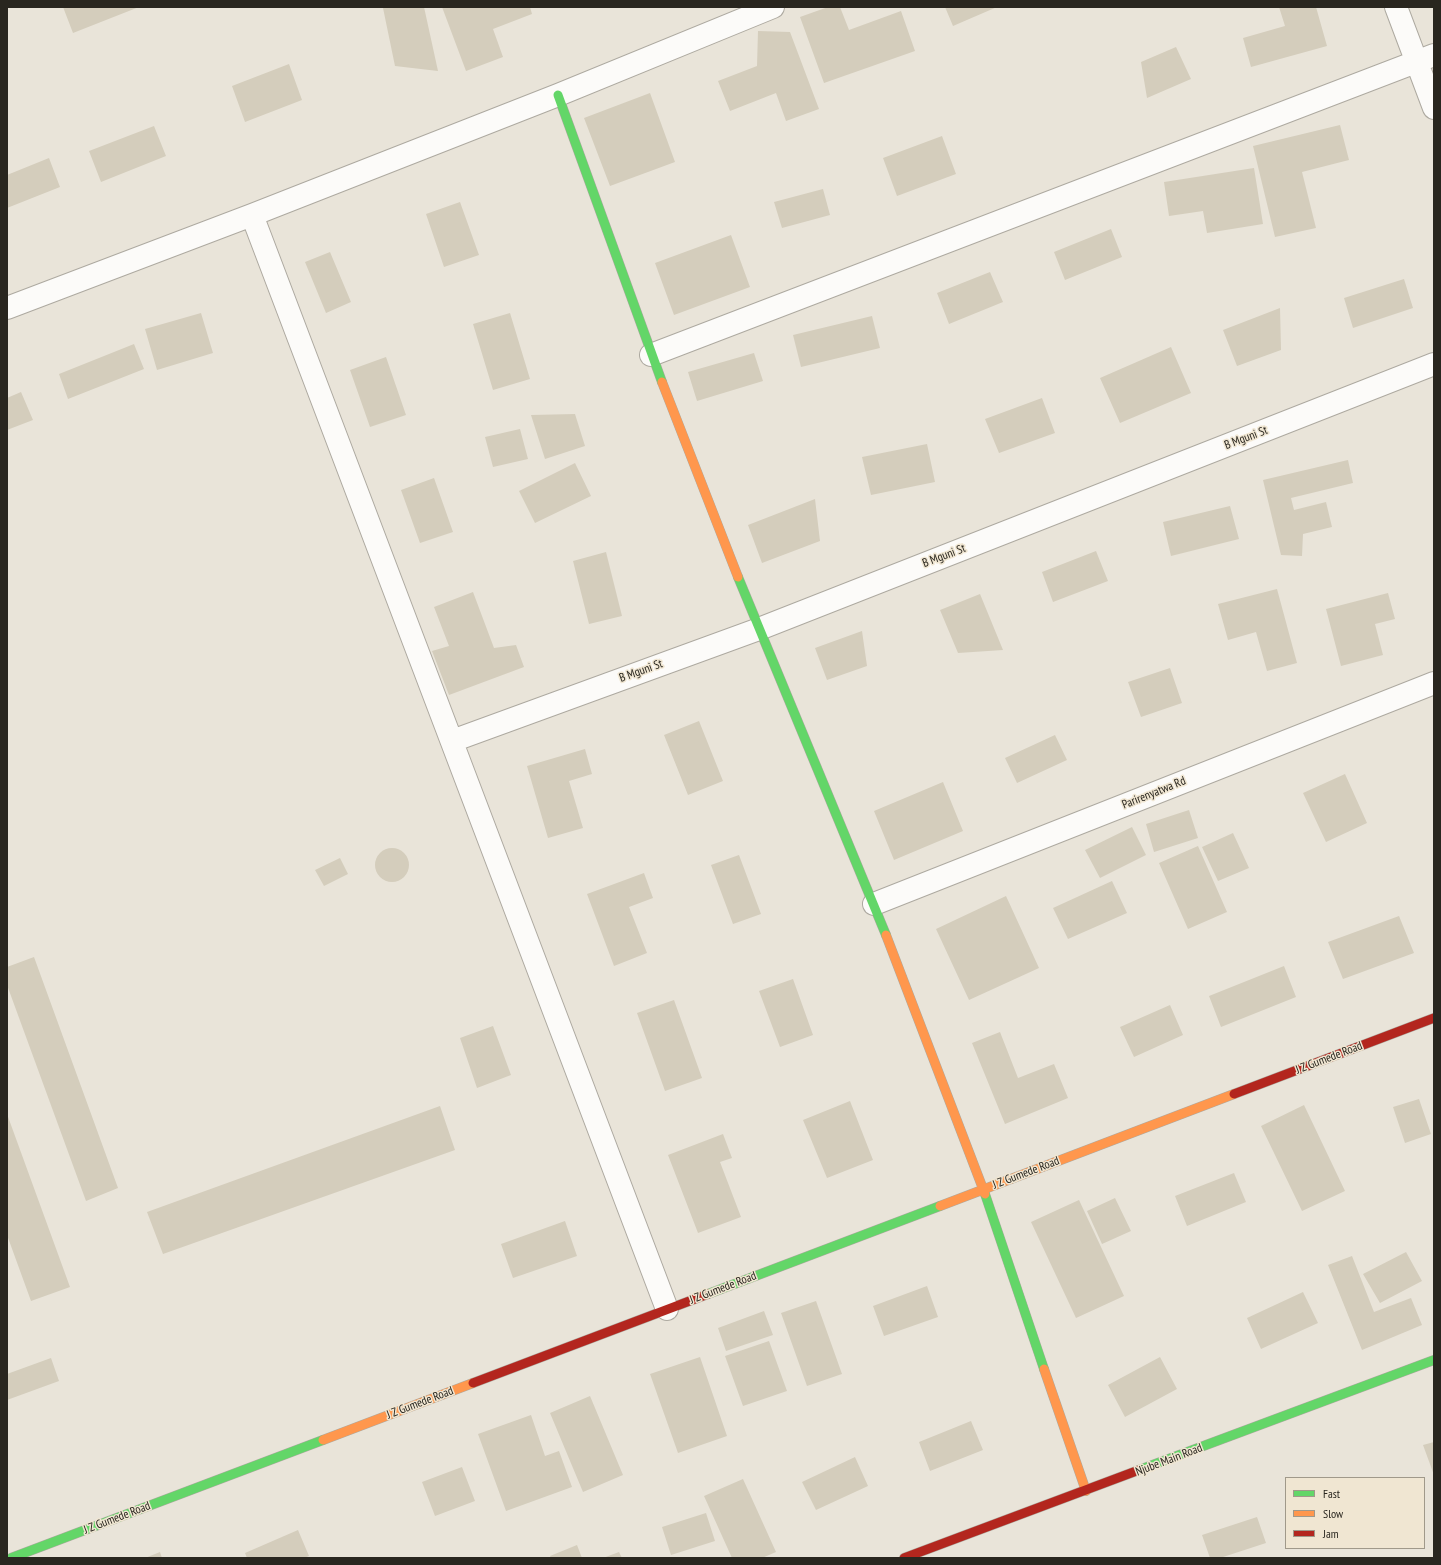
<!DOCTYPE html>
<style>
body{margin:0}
#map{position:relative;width:1441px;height:1565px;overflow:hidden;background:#e9e4d9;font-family:"PT Sans Narrow",sans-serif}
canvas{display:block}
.frame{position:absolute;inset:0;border:8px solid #29261f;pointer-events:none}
.legend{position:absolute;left:1285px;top:1477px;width:140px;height:72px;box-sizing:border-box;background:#f0e6d2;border:1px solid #a0998a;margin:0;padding:5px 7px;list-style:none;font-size:12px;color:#29261f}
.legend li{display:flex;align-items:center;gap:8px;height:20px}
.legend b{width:20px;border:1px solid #a0998a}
</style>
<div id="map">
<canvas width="1441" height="1565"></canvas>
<div class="frame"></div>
<ul class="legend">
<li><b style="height:5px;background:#63d668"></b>Fast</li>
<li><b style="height:5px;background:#ff974d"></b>Slow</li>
<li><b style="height:5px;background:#b3261e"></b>Jam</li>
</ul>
</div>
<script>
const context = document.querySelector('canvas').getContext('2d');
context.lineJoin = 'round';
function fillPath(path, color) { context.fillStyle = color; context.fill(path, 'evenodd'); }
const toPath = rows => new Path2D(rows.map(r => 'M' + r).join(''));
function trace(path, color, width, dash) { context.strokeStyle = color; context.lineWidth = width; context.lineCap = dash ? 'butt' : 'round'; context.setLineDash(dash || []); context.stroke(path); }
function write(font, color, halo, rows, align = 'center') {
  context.font = font + ' "PT Sans Narrow",sans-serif'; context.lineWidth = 3; context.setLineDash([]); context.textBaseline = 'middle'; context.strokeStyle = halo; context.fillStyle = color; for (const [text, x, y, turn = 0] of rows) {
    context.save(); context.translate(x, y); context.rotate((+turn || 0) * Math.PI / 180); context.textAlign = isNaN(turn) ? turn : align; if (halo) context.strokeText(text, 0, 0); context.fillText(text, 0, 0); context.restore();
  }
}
fillPath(toPath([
 [63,7,139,7,73,33],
 [390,7,424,7,438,71,395,66,383,8],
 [442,7,530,7,532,14,493,29,503,57,466,71],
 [828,7,840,7,849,30,901,11,915,51,824,83,800,17],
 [945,7,997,7,953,26],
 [1279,7,1316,7,1327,46,1251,67,1243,38,1285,26],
 [758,31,790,32,819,109,786,121,776,93,730,111,718,81,757,66],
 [1176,47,1191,79,1147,98,1141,62],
 [289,64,302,100,245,122,232,86],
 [650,93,675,162,610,186,584,118],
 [1340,125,1349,160,1302,172,1316,228,1275,237,1253,146],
 [154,126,166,156,101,182,89,151],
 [942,136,956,174,897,196,883,158],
 [49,158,60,187,7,208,7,175],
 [1254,168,1263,224,1207,233,1203,211,1169,216,1164,182],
 [823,189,830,215,782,228,774,202],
 [460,202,479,255,444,267,426,214],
 [1111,229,1122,257,1065,280,1054,252],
 [731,235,750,287,674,315,655,263],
 [330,252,351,302,326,313,305,262],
 [990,272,1003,302,949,324,937,293],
 [1404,279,1413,308,1353,328,1344,298],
 [1280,308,1281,350,1237,366,1223,330],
 [201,313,213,353,157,370,145,329],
 [510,313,530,379,493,390,473,324],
 [872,316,880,348,801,367,793,335],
 [134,344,144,369,68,399,59,374],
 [1171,347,1191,393,1120,423,1100,378],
 [754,353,763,381,697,401,688,372],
 [386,357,406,415,370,427,350,370],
 [21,392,33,420,7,430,7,398],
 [1042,398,1055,433,999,453,985,419],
 [575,414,585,446,545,459,531,415],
 [520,429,528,459,493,467,485,437],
 [927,444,935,482,871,495,862,457],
 [1348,460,1353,483,1291,498,1294,510,1326,502,1332,527,1303,534,1302,556,1281,555,1263,480],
 [575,463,591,496,535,523,519,491],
 [434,478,453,532,420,543,401,490],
 [815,499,820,541,762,563,748,525],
 [1230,506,1239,539,1171,556,1163,522],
 [1096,551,1108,581,1053,602,1042,572],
 [606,552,622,616,589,624,573,561],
 [1277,589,1297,663,1267,671,1256,632,1228,640,1218,604],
 [473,592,494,648,516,645,524,667,449,695,432,651,449,646,434,607],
 [1388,593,1395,619,1375,624,1383,655,1341,666,1326,609],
 [980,594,1003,650,958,653,940,610],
 [862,631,867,666,827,680,815,648],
 [1170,668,1182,703,1141,717,1128,682],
 [699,721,723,781,688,795,664,735],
 [1055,735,1067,760,1017,783,1005,758],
 [585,749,592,774,569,781,583,828,548,838,527,766],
 [1345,774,1367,823,1326,842,1303,793],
 [943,782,963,831,894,860,874,811],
 [1189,810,1198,838,1154,852,1146,824],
 [1132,827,1146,855,1100,878,1085,850],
 [1233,833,1249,868,1218,881,1202,847],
 [1198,846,1227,912,1188,929,1159,863],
 '375 865a17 17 0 1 1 34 0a17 17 0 1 1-34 0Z',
 [739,855,761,914,733,924,711,865],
 [340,858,348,874,324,886,315,870],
 [644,873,653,898,629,907,647,953,614,966,587,894],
 [1112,881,1127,913,1068,939,1053,908],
 [1006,896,1039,968,969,1000,936,929],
 [1399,916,1414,953,1343,979,1328,942],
 [34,957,118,1188,86,1201,7,985,7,967],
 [1284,966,1296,997,1221,1027,1209,996],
 [793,979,813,1035,780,1047,759,991],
 [674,1000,702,1078,665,1091,637,1013],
 [1170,1005,1183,1035,1134,1057,1120,1027],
 [493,1026,511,1075,477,1088,460,1038],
 [1000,1032,1018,1078,1054,1064,1068,1098,1005,1124,972,1043],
 [1419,1099,1431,1134,1405,1143,1393,1107],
 [850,1101,873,1160,827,1178,803,1120],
 [1304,1105,1345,1191,1302,1211,1261,1126],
 [440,1106,455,1150,163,1254,147,1212],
 [7,1114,70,1287,31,1301,7,1235],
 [723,1134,732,1158,720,1162,741,1217,698,1233,668,1155],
 [1234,1173,1246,1202,1187,1226,1175,1196],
 [1115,1198,1131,1231,1102,1244,1087,1211],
 [1079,1200,1124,1296,1076,1318,1031,1222],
 [565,1221,577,1256,513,1278,501,1244],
 [1406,1252,1422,1281,1380,1303,1363,1274],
 [1352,1256,1374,1312,1411,1298,1422,1325,1362,1350,1328,1265],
 [927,1286,938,1317,884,1336,873,1306],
 [1303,1292,1318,1323,1261,1349,1247,1318],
 [816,1301,842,1374,807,1386,781,1313],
 [764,1311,773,1335,726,1351,718,1328],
 [769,1341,787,1391,743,1406,725,1356],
 [700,1357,727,1436,678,1453,650,1374],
 [1160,1357,1177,1389,1125,1417,1108,1385],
 [51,1358,59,1381,7,1400,7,1374],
 [590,1396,623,1475,583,1492,550,1413],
 [531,1415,545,1456,559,1451,572,1487,506,1511,478,1434],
 [971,1421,983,1450,930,1471,919,1442],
 [1434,1442,1434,1475,1423,1445],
 [855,1457,868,1486,816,1510,802,1482],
 [462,1467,475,1501,435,1516,422,1482],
 [743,1479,776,1552,762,1558,732,1558,704,1496],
 [706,1513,715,1541,671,1555,662,1527],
 [1257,1517,1266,1543,1220,1558,1210,1558,1202,1535],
 [298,1530,309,1556,304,1558,247,1558,245,1553],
 [577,1545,582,1558,551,1558,550,1556],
 [160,1552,162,1558,145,1558],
 [619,1552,622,1558,603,1558]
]), '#d4cdbc');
const street = toPath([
 [1396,7,1434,108],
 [252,215,667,1309],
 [7,308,252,215,558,95,773,7],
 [651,355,1434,55],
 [452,741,759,629,1434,364],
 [874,904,1434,683]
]);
const fast = toPath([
 [558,95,662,382],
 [738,577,886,935],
 [985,1194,1044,1369],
 [708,1294,940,1206],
 [1139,1470,1434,1360],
 [11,1558,323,1440]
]);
const slow = toPath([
 [662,382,738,577],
 [886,935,985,1194],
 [940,1206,1234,1094],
 [1044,1369,1086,1491],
 [323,1440,473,1383]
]);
const jam = toPath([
 [1234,1094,1434,1018],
 [473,1383,708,1294],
 [904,1558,1139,1470]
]);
trace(street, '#ada9a0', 24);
trace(fast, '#ada9a0', 10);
trace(slow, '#ada9a0', 10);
trace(jam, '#ada9a0', 10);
trace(street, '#fcfbf9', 22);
trace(fast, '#63d668', 9);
trace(slow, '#ff974d', 9);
trace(jam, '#b3261e', 9);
write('12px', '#29261f', '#f0e6d2', [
 ["B Mguni St",1246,438,-21],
 ["B Mguni St",944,556,-21],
 ["B Mguni St",641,671,-20],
 ["Parirenyatwa Rd",1154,793,-22],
 ["J Z Gumede Road",1329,1058,-21],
 ["J Z Gumede Road",1026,1173,-21],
 ["J Z Gumede Road",723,1288,-21],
 ["J Z Gumede Road",420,1403,-21],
 ["Njube Main Road",1169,1460,-21],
 ["J Z Gumede Road",117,1518,-21]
]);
</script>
